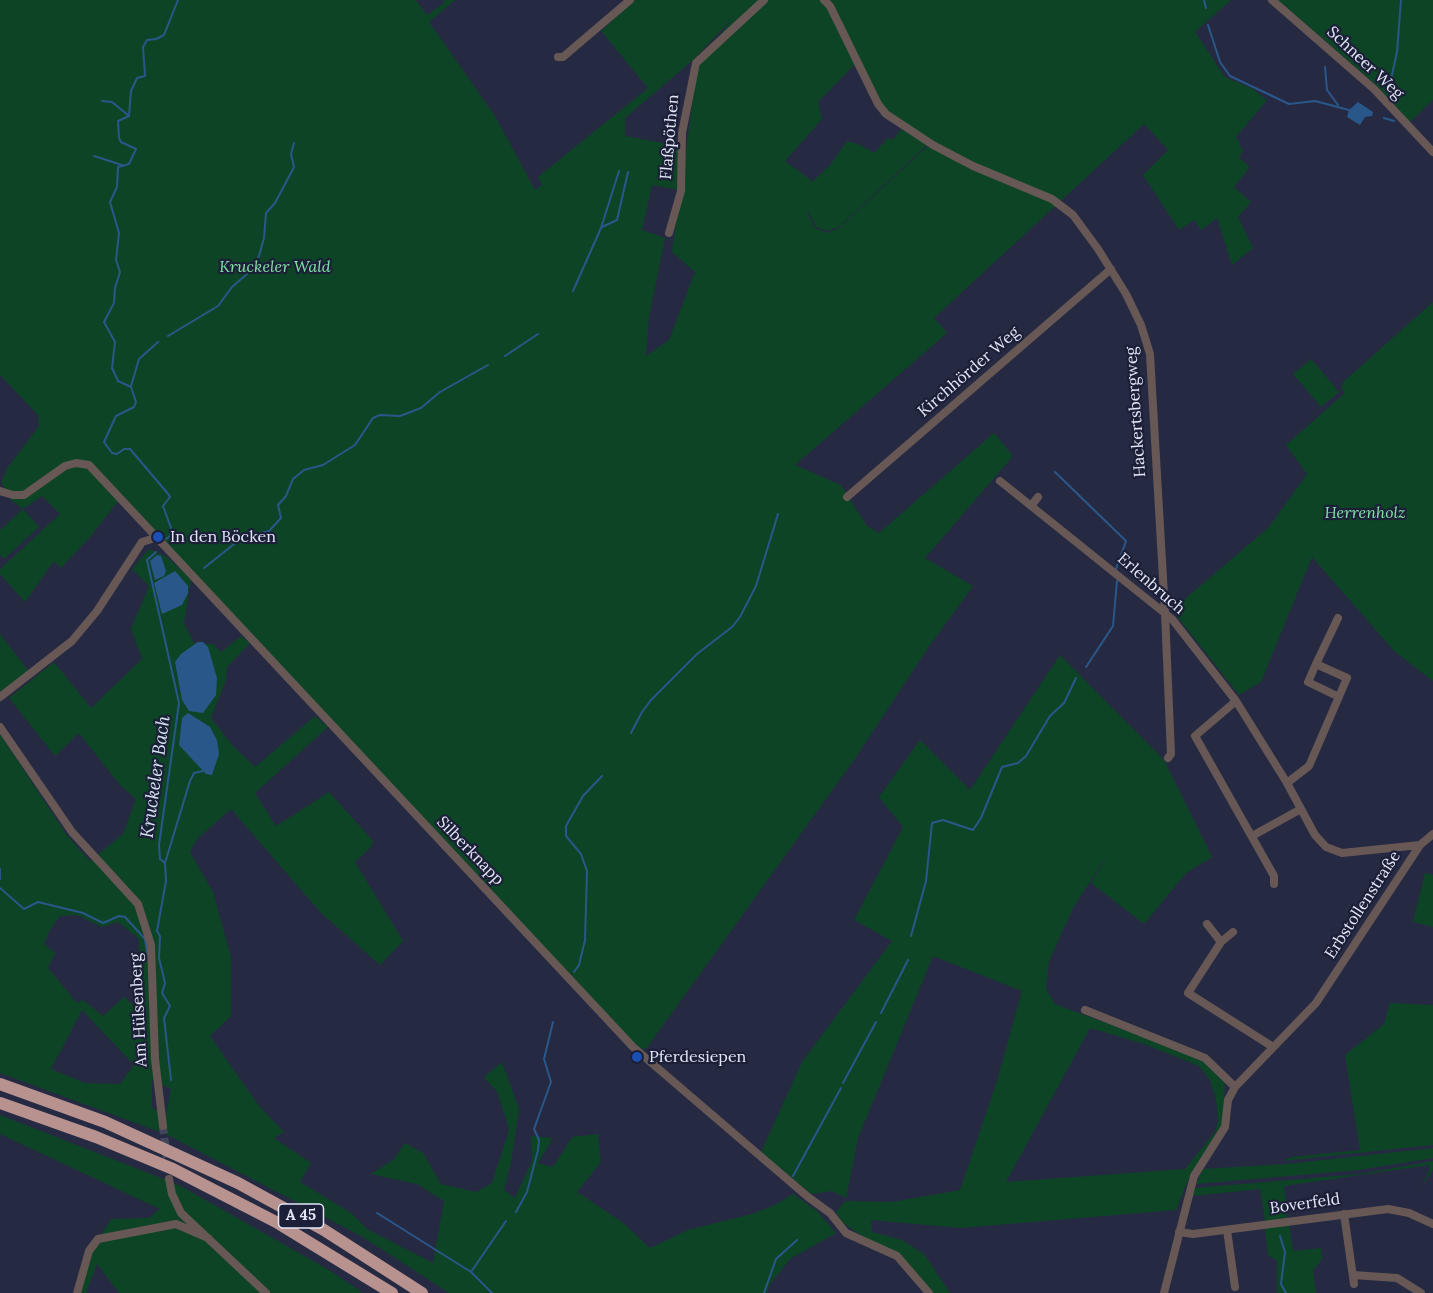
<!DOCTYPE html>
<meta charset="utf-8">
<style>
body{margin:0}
canvas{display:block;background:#252942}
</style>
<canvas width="1433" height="1293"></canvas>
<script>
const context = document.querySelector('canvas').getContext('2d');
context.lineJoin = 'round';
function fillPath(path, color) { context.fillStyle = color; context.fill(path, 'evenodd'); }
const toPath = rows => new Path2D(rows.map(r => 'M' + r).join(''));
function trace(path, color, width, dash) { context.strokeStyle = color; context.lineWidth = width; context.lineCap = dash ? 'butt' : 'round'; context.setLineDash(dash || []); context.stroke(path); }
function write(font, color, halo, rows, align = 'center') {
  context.font = font + ' Lora,serif'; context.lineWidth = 4.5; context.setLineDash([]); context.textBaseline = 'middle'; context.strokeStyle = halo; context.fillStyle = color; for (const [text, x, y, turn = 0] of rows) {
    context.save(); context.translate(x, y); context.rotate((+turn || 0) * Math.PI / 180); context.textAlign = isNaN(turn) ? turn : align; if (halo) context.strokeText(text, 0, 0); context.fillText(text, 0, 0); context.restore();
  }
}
fillPath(toPath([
 [0,0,416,0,427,15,444,3,444,0,455,0,429,22,495,116,535,190,542,185,538,177,648,88,601,31,634,0,1231,0,1195,32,1225,77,1253,89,1267,100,1236,137,1243,151,1239,158,1250,167,1234,187,1251,202,1238,217,1253,248,1232,265,1217,218,1201,230,1194,220,1179,230,1143,175,1168,150,1144,124,934,318,947,333,795,465,841,485,867,526,879,533,994,433,1013,456,925,558,973,586,930,645,854,760,646,1049,637,1048,121,497,91,536,61,568,54,561,25,602,0,574,0,569,60,514,42,496,23,509,39,527,4,559,0,555,0,530,23,509,11,500,1,482,8,467,39,426,38,415,0,375],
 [734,17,698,63,672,252,695,272,669,340,646,356,649,317,665,238,642,230,652,185,679,190,679,146,625,136,625,118,693,60],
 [859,60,880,102,894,117,932,142,839,228,827,233,815,228,810,219,806,208,816,227,827,231,839,227,927,145,901,129,893,140,888,138,874,153,861,145,847,141,830,165,812,182,806,195,812,181,785,161,822,119,818,102],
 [1278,0,1433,0,1433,100,1410,122,1376,85],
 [1433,302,1433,681,1395,652,1312,557,1261,682,1239,695,1172,610,1269,527,1307,474,1286,445,1345,393,1341,388,1343,382],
 [1311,359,1339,392,1321,407,1293,374],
 [149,549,167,557,191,579,184,623,194,643,213,644,221,652,241,636,250,643,227,667,226,680,211,718,232,745,255,767,315,716,328,727,255,793,276,826,329,792,373,841,371,847,355,862,403,941,380,965,321,913,231,809,197,839,190,852,213,892,231,957,231,1016,210,1036,259,1106,284,1132,274,1138,311,1163,300,1182,351,1213,367,1229,433,1263,444,1201,417,1184,371,1174,394,1159,405,1143,423,1153,441,1184,476,1192,492,1183,509,1130,498,1093,484,1077,502,1062,519,1109,511,1163,504,1190,515,1198,532,1161,531,1136,553,1138,538,1163,553,1167,572,1137,598,1134,601,1162,577,1192,623,1223,650,1248,688,1230,752,1214,775,1205,793,1194,817,1211,836,1233,790,1259,770,1284,767,1293,449,1293,361,1236,168,1135,0,1073,0,734,66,834,90,861,123,834,136,799,119,784,79,733,55,756,9,698,54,662,91,708,142,659,131,629,149,586,132,569],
 [77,915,102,927,118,922,139,939,139,1010,124,997,103,1016,83,1000,77,1003,48,968,55,953,44,944,50,930,60,916],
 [82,1010,134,1065,120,1084,85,1083,51,1069],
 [152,1080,171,1089,166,1115,152,1108],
 [0,634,29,672,0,692],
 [1060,655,1164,760,1212,857,1186,873,1144,924,1091,883,1109,852,1073,908,1049,961,1046,989,1055,1004,1203,1059,1225,1081,1223,1123,1190,1175,1176,1210,961,1228,871,1220,872,1232,902,1240,924,1254,950,1293,933,1293,899,1254,871,1242,843,1223,836,1212,845,1201,892,1202,960,1190,997,1081,1022,991,933,956,858,1138,846,1198,832,1191,811,1194,761,1152,802,1062,892,941,854,920,903,827,879,797,920,740,970,790],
 [1090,1028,1144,1044,1199,1066,1210,1080,1216,1100,1218,1121,1215,1132,1185,1169,1006,1182],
 [1425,873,1433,875,1433,927,1413,922],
 [1390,1003,1433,1005,1433,1145,1282,1161,1292,1157,1360,1150,1345,1055,1384,1024],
 [0,1115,179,1185,329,1270,363,1293,119,1293,97,1264,86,1293,79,1293,89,1254,111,1219,149,1218,160,1209,0,1134],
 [1433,1148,1433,1158,1359,1170,1196,1184,1203,1169,1286,1164],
 [1433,1161,1433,1170,1422,1186,1430,1169,1429,1165,1284,1186,1288,1218,1265,1221,1260,1189,1192,1196,1195,1188,1360,1174],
 [1289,1223,1293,1251,1321,1248,1322,1259,1313,1271,1316,1293,1277,1293,1277,1261,1268,1255,1265,1229]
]), '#0d4426');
fillPath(toPath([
 [1358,102,1373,112,1372,116,1365,117,1360,125,1347,117,1349,110],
 [157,555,161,556,166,571,164,576,155,580,150,561],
 [175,571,188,586,188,593,182,605,162,614,154,583],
 [198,642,203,642,208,647,217,678,216,695,203,713,189,711,182,700,175,662,181,654],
 [188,713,210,727,217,740,219,754,212,775,206,774,179,745,182,718]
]), '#2a578a');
trace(toPath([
 [1204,0,1206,8],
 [1208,25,1220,62,1230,76,1289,104,1315,101,1349,110],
 [1325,67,1327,90,1338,105],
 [1388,93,1397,52,1401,0],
 [102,101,112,102,129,116],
 [1384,118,1394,121],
 [94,156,122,165],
 [602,227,617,220,628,172],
 [573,291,601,228,619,171],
 [168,336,218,306,232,287,247,274,259,256,264,238,266,213,275,203,294,167,291,154,294,143],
 [505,356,538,334],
 [131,386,139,359,158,342],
 [1055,472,1126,541,1116,569],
 [166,539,170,536,171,528,163,506,170,497,169,495,130,449,124,449,117,454,112,453,104,442,116,416,134,407,136,402,131,387,118,381,112,368,115,342,104,322,114,303,115,288,120,272,116,260,119,233,110,202,117,187,118,167,129,164,136,149,121,142,119,138,118,121,129,116,131,91,137,78,145,76,143,47,147,40,156,39,164,35,178,0],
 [156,552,147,560,179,703,159,845,160,859,165,863,166,881,157,931,160,936,159,958,165,983,162,993,170,1006,164,1018,171,1080],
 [204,568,243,537,269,531,281,518,278,505,286,496,293,479,304,470,323,465,355,445,373,418,380,415,400,416,421,408,440,392,488,365],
 [1086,667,1113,626,1117,581],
 [631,733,642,712,651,700,697,654,732,627,740,617,756,586,778,514],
 [165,863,190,781,194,773,203,771],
 [0,869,0,879],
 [0,888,24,909,38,902,83,913,103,923,119,916,125,917,145,939,148,958],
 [911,936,926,881,932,823,943,820,973,830,981,818,1002,767,1018,763,1026,756,1050,716,1064,703,1076,678],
 [574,972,579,965,585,940,587,871,581,854,566,836,566,826,583,796,602,776],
 [881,1013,908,960],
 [843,1083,876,1022],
 [793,1176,841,1088],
 [516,1212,527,1192,538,1150,539,1140,534,1129,551,1082,544,1059,553,1022],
 [377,1213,471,1272,492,1293],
 [1280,1236,1285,1252,1281,1284,1286,1293],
 [471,1272,506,1221],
 [764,1293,776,1259,797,1240]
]), '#2a578a', 2);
trace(toPath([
 [163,1126,168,1170]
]), '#42465d', 8, [8, 4]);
trace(toPath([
 [824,0,830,6,878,104,886,114,933,145,973,166,1052,199,1073,215,1098,249,1126,294,1141,325,1150,354,1165,613,1171,754,1168,758],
 [1272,0,1374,89,1433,152],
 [558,57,563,57,630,0],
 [669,233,681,191,682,133,696,63,764,0],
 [1000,481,1172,619,1236,701,1287,783,1315,835,1326,847,1342,853,1420,845],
 [0,491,13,495,24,495,65,466,76,463,89,465,633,1047,808,1197,830,1213,846,1233,897,1256,929,1293],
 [847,497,1111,269],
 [1031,506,1038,497],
 [1316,664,1308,682,1339,697],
 [0,697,72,641,97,611,142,542,155,538],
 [1236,701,1195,736,1274,876,1274,884],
 [0,727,72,832,138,904,151,945,155,1059,163,1126],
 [1287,783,1309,766,1347,678,1316,664,1338,618],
 [1252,836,1301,809],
 [1207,924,1221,942],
 [1233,932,1221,942,1188,993,1273,1047],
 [1085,1010,1205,1058,1235,1087],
 [169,1179,172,1194,181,1213,266,1293],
 [1344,1214,1354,1284],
 [1227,1230,1235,1287],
 [1179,1232,1193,1234,1388,1209,1409,1213,1433,1224],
 [1353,1275,1397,1278,1421,1293],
 [77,1293,89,1251,98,1239,176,1224,208,1238],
 [1164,1293,1194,1176,1225,1127,1228,1100,1235,1087,1316,1003,1420,845,1433,834]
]), '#675755', 8);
trace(toPath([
 [0,1084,105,1122,238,1183,324,1230,422,1293],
 [0,1103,96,1137,173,1169,276,1222,392,1293]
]), '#b8928f', 12);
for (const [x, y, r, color] of [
 [158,537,6,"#1a4fb4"],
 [637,1057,6,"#1a4fb4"]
]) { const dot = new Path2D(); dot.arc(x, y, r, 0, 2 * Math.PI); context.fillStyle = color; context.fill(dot); trace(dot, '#1b1f37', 2); }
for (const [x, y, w] of [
 [301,1216,45]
]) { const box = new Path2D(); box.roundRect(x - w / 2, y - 12, w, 24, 4.5); context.fillStyle = '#1b1f37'; context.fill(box); trace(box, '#e4e7f8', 1.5); }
write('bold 15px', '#e4e7f8', null, [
 ["A 45",301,1216]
]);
write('16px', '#e4e7f8', '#1b1f37', [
 ["Schneer Weg",1365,63,43],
 ["Flaßpöthen",670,137,-85],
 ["Kirchhörder Weg",969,372,-41],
 ["Hackertsbergweg",1136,412,-94],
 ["Erlenbruch",1151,584,41],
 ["Silberknapp",470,851,46],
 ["Erbstollenstraße",1363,905,-57],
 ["Am Hülsenberg",139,1010,-93],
 ["Boverfeld",1305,1204,-8]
]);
write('italic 16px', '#81e2a4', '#1b1f37', [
 ["Kruckeler Wald",275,267],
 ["Herrenholz",1365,513]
]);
write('16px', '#e4e7f8', '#1b1f37', [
 ["In den Böcken",170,537],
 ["Pferdesiepen",649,1057]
], 'left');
write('italic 18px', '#d7e4f3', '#1b1f37', [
 ["Kruckeler Bach",156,777,-82]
]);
</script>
